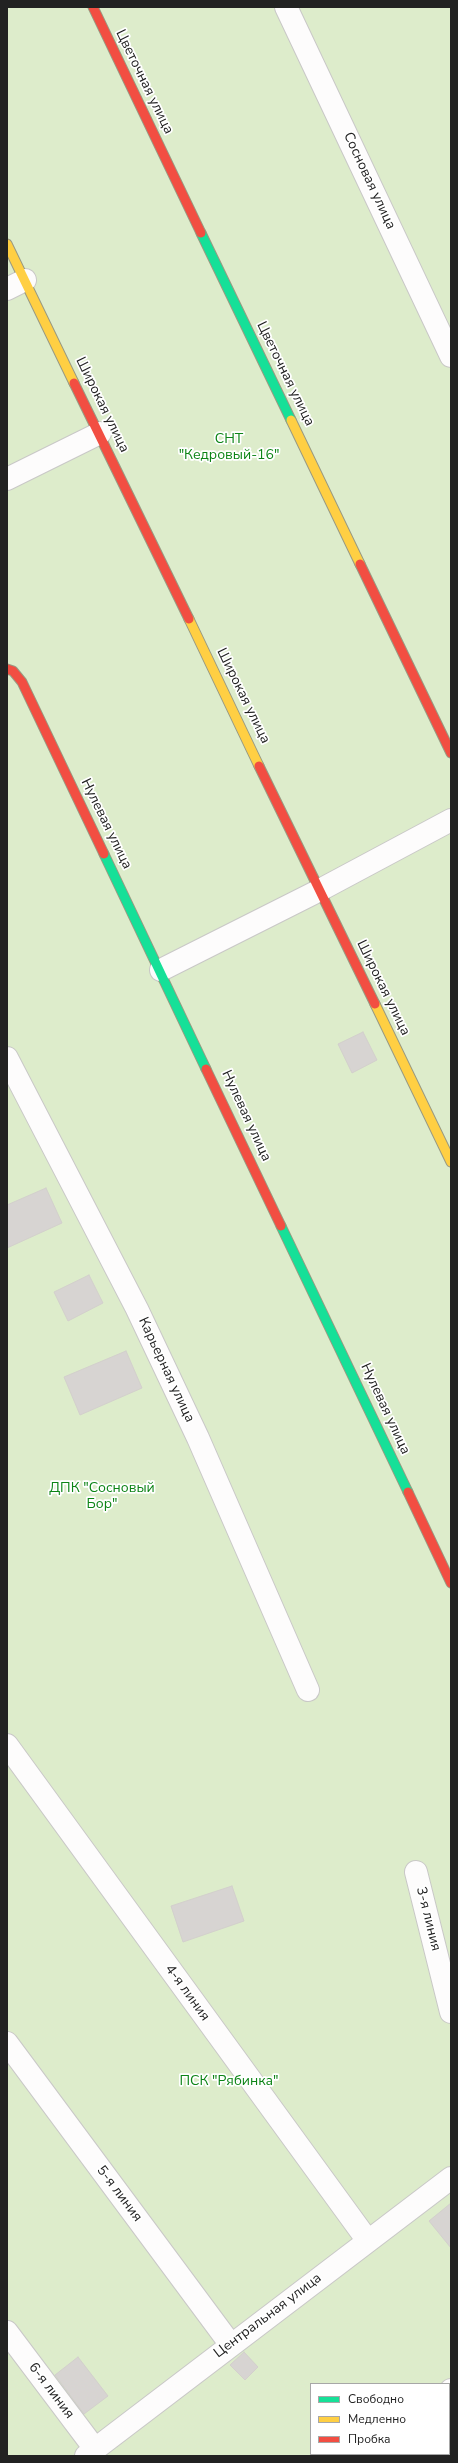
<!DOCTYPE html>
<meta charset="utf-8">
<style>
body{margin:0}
#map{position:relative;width:458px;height:2463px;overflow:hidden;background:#f0eeeb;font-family:"Nunito Sans",sans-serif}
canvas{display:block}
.frame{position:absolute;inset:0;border:8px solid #222;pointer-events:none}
.legend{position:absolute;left:310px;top:2383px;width:140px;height:72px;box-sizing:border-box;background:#fff;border:1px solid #a7a7a7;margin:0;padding:5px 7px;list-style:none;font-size:12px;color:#222}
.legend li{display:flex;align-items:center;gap:8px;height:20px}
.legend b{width:20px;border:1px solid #a7a7a7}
</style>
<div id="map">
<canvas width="458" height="2463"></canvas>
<div class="frame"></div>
<ul class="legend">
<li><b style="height:5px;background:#16e098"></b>Свободно</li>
<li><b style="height:5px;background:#ffcf43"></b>Медленно</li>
<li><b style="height:5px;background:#f24e42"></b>Пробка</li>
</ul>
</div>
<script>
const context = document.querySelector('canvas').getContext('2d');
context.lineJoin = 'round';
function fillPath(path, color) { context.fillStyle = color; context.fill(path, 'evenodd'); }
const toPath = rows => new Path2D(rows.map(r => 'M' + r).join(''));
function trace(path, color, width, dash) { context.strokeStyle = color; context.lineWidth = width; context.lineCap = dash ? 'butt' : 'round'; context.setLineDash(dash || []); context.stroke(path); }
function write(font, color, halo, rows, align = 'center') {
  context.font = font + ' "Nunito Sans",sans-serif'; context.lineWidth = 3.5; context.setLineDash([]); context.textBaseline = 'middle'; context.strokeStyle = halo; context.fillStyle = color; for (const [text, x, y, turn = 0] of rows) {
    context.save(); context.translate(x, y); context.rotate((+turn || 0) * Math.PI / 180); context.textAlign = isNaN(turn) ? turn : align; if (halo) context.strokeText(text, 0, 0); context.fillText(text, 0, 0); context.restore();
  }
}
fillPath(toPath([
 [7,7,451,7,451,2456,7,2456],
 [311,2384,449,2384,449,2454,311,2454]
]), '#ddeccb');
const building = toPath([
 [363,1032,377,1060,352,1073,338,1044,363,1032],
 [46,1188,62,1223,7,1248,7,1205,46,1188],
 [89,1275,103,1303,68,1321,54,1292,89,1275],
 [126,1351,142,1388,80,1415,64,1377,126,1351],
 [232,1886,244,1921,183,1942,171,1906,232,1886],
 [451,2203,451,2248,429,2221,451,2203],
 [244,2352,258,2367,245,2380,230,2365,244,2352],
 [78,2357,108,2396,84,2414,55,2375,78,2357]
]);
fillPath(building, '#d7d4d2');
trace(building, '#d3d0cc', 1);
const street = toPath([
 [286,7,451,356],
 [7,289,25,280],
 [7,479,100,433],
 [161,970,320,890,451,820],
 [7,1058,137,1309,198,1438,308,1690],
 [7,1745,368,2241],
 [416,1872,451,2012],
 [7,2043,231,2345],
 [7,2332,95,2449],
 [449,2392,451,2390],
 [86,2456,451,2178],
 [365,2456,367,2454]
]);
const fast = toPath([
 [201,233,291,420],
 [104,854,206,1069],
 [281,1226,408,1492]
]);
const slow = toPath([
 [7,244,74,383],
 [291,420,360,564],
 [189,619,259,766],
 [375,1004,451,1162]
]);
const jam = toPath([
 [93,7,201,233],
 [74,383,189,619],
 [360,564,451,753],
 [7,669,13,671,22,682,104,854],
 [259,766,375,1004],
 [206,1069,281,1226],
 [408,1492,451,1583]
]);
trace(street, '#c9c8c7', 24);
trace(fast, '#999a82', 11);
trace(slow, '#999a82', 11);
trace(jam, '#999a82', 11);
trace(street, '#fdfcfc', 22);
trace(fast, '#16e098', 9);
trace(slow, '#ffcf43', 9);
trace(jam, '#f24e42', 9);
write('14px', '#222', '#fff', [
 ["Цветочная улица",144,82,64],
 ["Сосновая улица",369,181,65],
 ["Цветочная улица",285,374,64],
 ["Широкая улица",102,405,64],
 ["Широкая улица",243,696,64],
 ["Нулевая улица",106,824,64],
 ["Широкая улица",383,988,64],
 ["Нулевая улица",246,1116,65],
 ["Карьерная улица",166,1370,65],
 ["Нулевая улица",385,1409,65],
 ["3-я линия",428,1919,76],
 ["4-я линия",187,1993,54],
 ["5-я линия",119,2194,53],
 ["Центральная улица",268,2316,-37],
 ["6-я линия",51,2391,53]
]);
write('14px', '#0c8416', '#fff', [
 ["СНТ",229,440],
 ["\"Кедровый-16\"",229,456],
 ["ДПК \"Сосновый",102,1489],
 ["Бор\"",102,1505],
 ["ПСК \"Рябинка\"",229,2082]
]);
</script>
